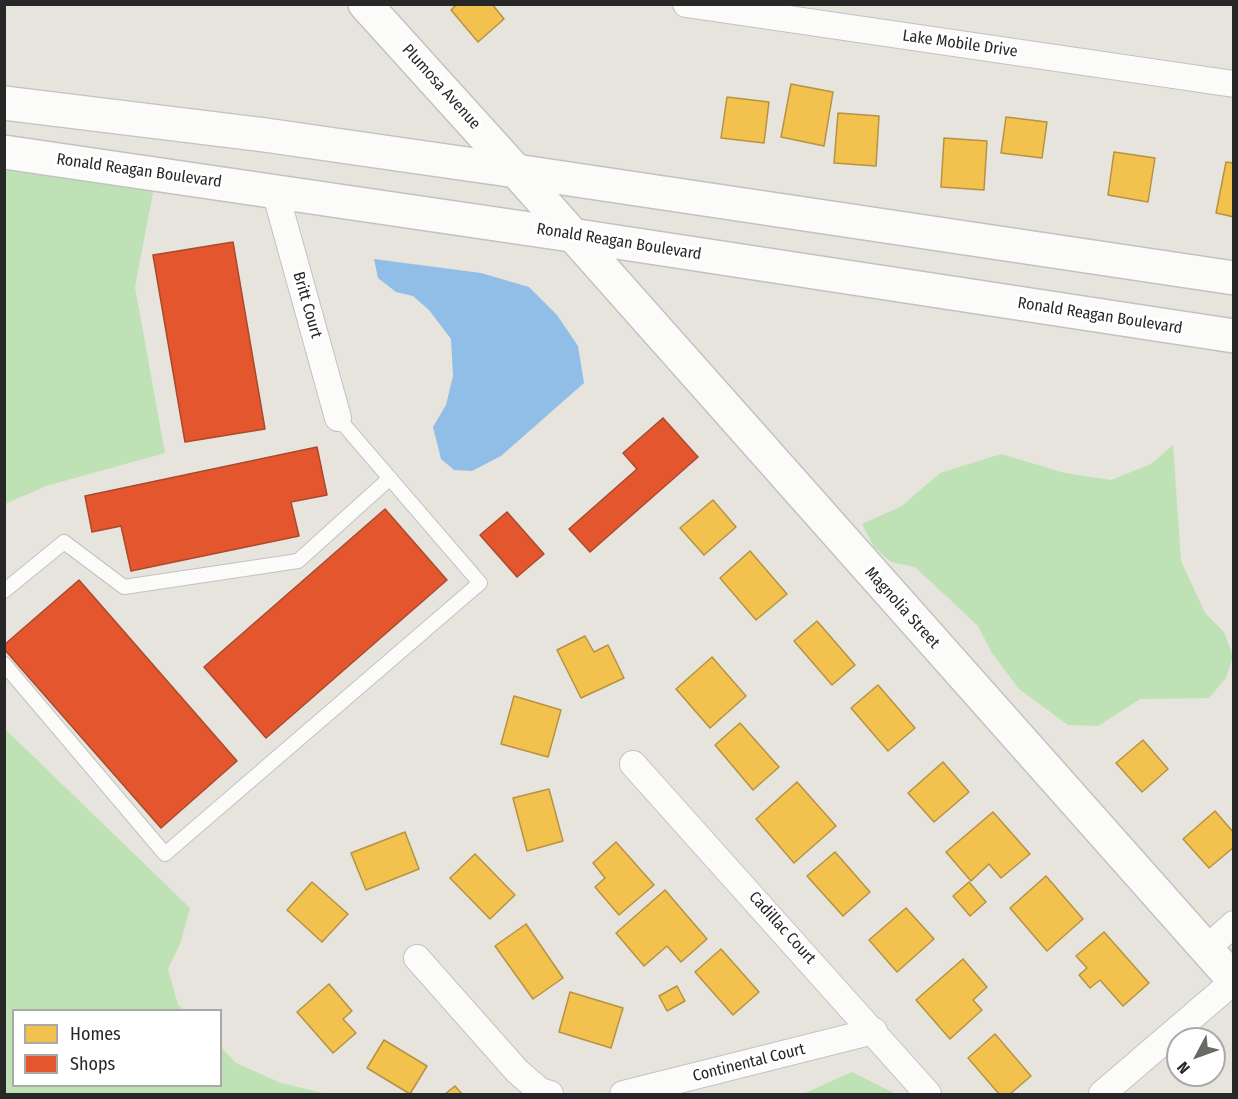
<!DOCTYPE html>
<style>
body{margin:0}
#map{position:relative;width:1238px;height:1099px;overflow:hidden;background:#e6e4dc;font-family:"Fira Sans Condensed",sans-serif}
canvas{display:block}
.frame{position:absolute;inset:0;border:6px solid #272727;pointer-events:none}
.legend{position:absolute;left:12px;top:1009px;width:210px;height:78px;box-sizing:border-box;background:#fff;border:2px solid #a9a9a9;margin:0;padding:8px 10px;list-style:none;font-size:18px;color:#272727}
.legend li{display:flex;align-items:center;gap:12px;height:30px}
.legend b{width:30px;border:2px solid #a9a9a9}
.north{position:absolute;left:1166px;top:1027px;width:60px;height:60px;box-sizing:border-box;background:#fff;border:2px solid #a9a9a9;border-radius:50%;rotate:229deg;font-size:16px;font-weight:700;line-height:24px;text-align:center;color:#272727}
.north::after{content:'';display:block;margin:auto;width:21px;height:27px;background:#6a6966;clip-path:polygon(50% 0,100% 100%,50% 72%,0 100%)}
</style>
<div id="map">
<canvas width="1238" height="1099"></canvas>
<div class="frame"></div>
<ul class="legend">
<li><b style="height:16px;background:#f2c14e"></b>Homes</li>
<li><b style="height:16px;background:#e4572e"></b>Shops</li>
</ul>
<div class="north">N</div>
</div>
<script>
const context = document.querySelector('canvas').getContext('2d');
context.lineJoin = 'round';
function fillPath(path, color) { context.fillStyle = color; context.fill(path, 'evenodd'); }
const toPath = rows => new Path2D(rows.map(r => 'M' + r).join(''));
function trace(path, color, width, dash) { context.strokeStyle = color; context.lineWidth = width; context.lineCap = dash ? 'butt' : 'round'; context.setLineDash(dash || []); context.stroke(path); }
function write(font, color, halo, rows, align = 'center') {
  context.font = font + ' "Fira Sans Condensed",sans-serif'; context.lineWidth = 6; context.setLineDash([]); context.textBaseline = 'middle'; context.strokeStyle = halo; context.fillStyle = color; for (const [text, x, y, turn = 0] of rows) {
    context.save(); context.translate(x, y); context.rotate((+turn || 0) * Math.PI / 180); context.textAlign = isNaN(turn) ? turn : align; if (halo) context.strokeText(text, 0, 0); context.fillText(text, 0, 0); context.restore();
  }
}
fillPath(toPath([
 [5,166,154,187,135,287,165,453,46,486,5,504],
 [1173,445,1181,561,1205,613,1224,632,1233,656,1226,678,1209,698,1140,699,1098,726,1068,725,1019,689,992,653,978,626,915,567,891,562,874,547,862,524,902,506,940,473,1001,454,1065,473,1111,480,1151,464],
 [5,729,190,908,180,944,168,969,178,1005,184,1010,14,1010,14,1086,220,1086,221,1047,236,1063,281,1083,327,1094,5,1094],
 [852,1072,896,1094,803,1094]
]), '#bee2b5');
fillPath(toPath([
 [374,259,481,273,529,287,557,315,578,346,584,383,501,456,472,471,454,470,441,459,433,427,446,405,453,376,451,339,429,310,413,296,396,292,378,278]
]), '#91bee6');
const homes = toPath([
 [457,4,492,4,504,19,478,42,451,10,457,4],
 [791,84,833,92,824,146,781,137,791,84],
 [727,97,769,102,764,143,721,138,727,97],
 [838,113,879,116,876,166,834,163,838,113],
 [1006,117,1047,122,1042,158,1001,153,1006,117],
 [944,138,987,141,984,190,941,187,944,138],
 [1114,152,1155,158,1148,202,1108,195,1114,152],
 [1226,162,1234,163,1234,217,1216,213,1226,162],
 [713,500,736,527,704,555,680,528,713,500],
 [750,551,787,594,756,620,720,578,750,551],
 [817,621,855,665,832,685,794,641,817,621],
 [585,636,594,652,608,645,624,678,581,698,557,650,585,636],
 [712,657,746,696,710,728,676,689,712,657],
 [878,685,915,728,888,751,851,708,878,685],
 [514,696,561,710,548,757,501,744,514,696],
 [740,723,779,767,753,790,715,745,740,723],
 [1143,740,1168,769,1142,792,1116,763,1143,740],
 [943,762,969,792,934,822,908,793,943,762],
 [797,782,836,826,794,863,756,819,797,782],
 [549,789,563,841,527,851,513,798,549,789],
 [1215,811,1234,833,1234,847,1209,868,1183,839,1215,811],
 [993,812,1030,854,1001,878,989,864,971,881,946,852,993,812],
 [405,832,419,869,366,890,351,853,405,832],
 [616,842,654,885,619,915,595,887,605,878,593,863,616,842],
 [835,852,870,892,843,916,807,876,835,852],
 [475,854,515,895,490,919,450,878,475,854],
 [1046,876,1083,919,1047,951,1010,908,1046,876],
 [312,882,348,914,322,942,287,910,312,882],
 [969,882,986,902,970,916,953,896,969,882],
 [665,890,707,939,681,962,667,946,644,966,616,933,665,890],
 [906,908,934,939,897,972,869,940,906,908],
 [526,924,563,978,533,999,495,946,526,924],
 [1104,932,1149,983,1123,1006,1100,980,1090,988,1079,975,1087,968,1076,956,1104,932],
 [721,949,759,992,733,1015,695,972,721,949],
 [963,959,987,987,973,1000,982,1010,950,1039,916,1000,963,959],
 [329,984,352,1011,343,1019,356,1033,333,1053,297,1012,329,984],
 [677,986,685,1001,667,1011,659,996,677,986],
 [570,992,623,1008,611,1048,559,1032,570,992],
 [995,1034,1031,1076,1010,1094,999,1094,968,1058,995,1034],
 [384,1040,427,1066,410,1094,367,1068,384,1040],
 [455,1086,462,1094,445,1094,455,1086]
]);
fillPath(homes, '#f2c14e');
trace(homes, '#b59342', 1.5);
const shops = toPath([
 [233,242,265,429,185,442,153,255,233,242],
 [663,418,698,457,590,552,569,529,637,469,623,453,663,418],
 [317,447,327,495,291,502,299,536,131,571,121,526,92,532,85,496,317,447],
 [385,509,447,580,266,738,204,667,385,509],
 [507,512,544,554,517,577,480,535,507,512],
 [79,580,237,761,161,828,4,649,4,645,79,580]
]);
fillPath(shops, '#e4572e');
trace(shops, '#ab492c', 1.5);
const service = toPath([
 [4,591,64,542,124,587,298,561,390,478],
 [4,664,165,854,480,583,338,418]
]);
const minor = toPath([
 [686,4,1234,84],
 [275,191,338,418],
 [633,764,928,1094],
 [1206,949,1234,924],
 [417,958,517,1071,540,1091,550,1094],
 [623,1094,874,1031],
 [1102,1094,1234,981]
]);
const tertiary = toPath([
 [365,4,516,171,1234,980]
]);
const secondary = toPath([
 [4,103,265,135,516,171,1234,278],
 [4,152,571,235,1234,336]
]);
trace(service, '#c3c2c2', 16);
trace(minor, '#c3c2c2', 28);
trace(tertiary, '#c3c2c2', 36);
trace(secondary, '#c3c2c2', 36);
trace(service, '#fbfbfa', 14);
trace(minor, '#fbfbfa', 26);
trace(tertiary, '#fbfbfa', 33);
trace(secondary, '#fbfbfa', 33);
write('16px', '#272727', '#fff', [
 ["Lake Mobile Drive",960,44,8],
 ["Plumosa Avenue",441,87,48],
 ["Ronald Reagan Boulevard",139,171,8],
 ["Ronald Reagan Boulevard",619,242,9],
 ["Britt Court",307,305,74],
 ["Ronald Reagan Boulevard",1100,316,9],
 ["Magnolia Street",902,608,48],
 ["Cadillac Court",782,928,48],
 ["Continental Court",749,1063,-14]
]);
</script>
